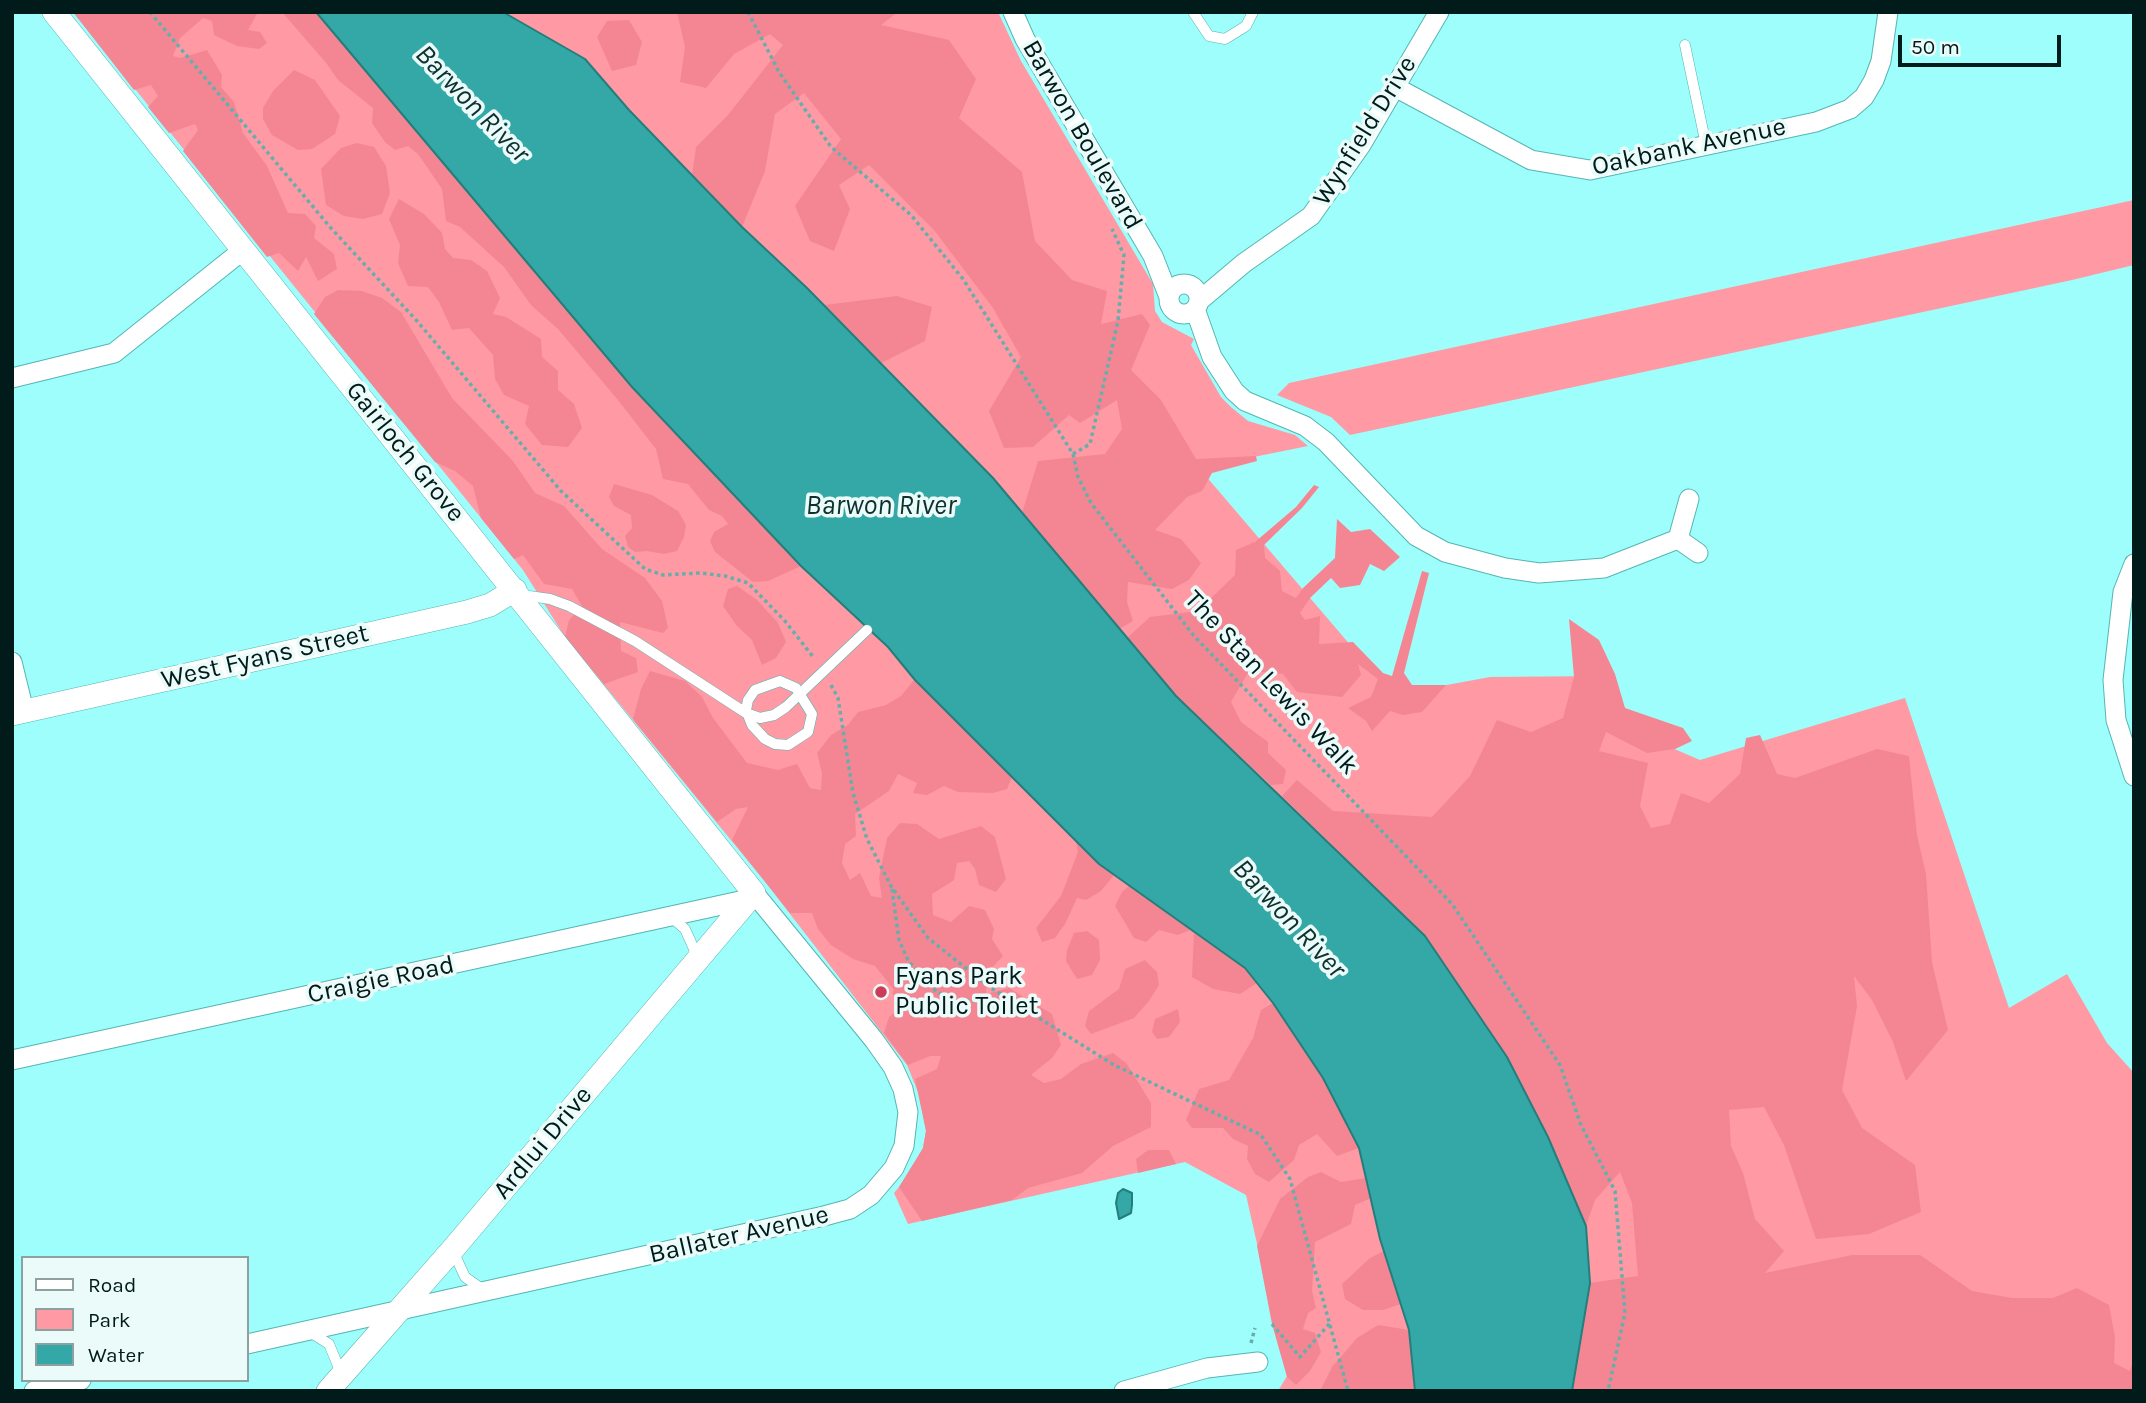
<!DOCTYPE html>
<style>
body{margin:0}
#map{position:relative;width:2146px;height:1403px;overflow:hidden;background:#9efefb;font-family:Karla,sans-serif}
canvas{display:block}
.frame{position:absolute;inset:0;border:14px solid #001b1a;pointer-events:none}
.legend{position:absolute;left:21px;top:1256px;width:228px;height:126px;box-sizing:border-box;background:#eafbfa;border:2px solid #8ca1a0;margin:0;padding:9px 12px;list-style:none;font-size:21px;color:#001b1a}
.legend li{display:flex;align-items:center;gap:14px;height:35px}
.legend b{width:35px;border:2px solid #8ca1a0}
.scale{position:absolute;left:1898px;top:35px;width:163px;height:32px;box-sizing:border-box;border:4px solid #001b1a;border-top:0;padding-left:9px;font-size:21px;line-height:24px;white-space:nowrap;color:#001b1a;-webkit-text-stroke:5px #eafbfa;paint-order:stroke}
</style>
<div id="map">
<canvas width="2146" height="1403"></canvas>
<div class="frame"></div>
<ul class="legend">
<li><b style="height:9px;background:#fff"></b>Road</li>
<li><b style="height:19px;background:#ff99a4"></b>Park</li>
<li><b style="height:19px;background:#33a8a6"></b>Water</li>
</ul>
<div class="scale">50 m</div>
</div>
<script>
const context = document.querySelector('canvas').getContext('2d');
context.lineJoin = 'round';
function fillPath(path, color) { context.fillStyle = color; context.fill(path, 'evenodd'); }
const toPath = rows => new Path2D(rows.map(r => 'M' + r).join(''));
function trace(path, color, width, dash) { context.strokeStyle = color; context.lineWidth = width; context.lineCap = dash ? 'butt' : 'round'; context.setLineDash(dash || []); context.stroke(path); }
function write(font, color, halo, rows, align = 'center') {
  context.font = font + ' Karla,sans-serif'; context.lineWidth = 7; context.setLineDash([]); context.textBaseline = 'middle'; context.strokeStyle = halo; context.fillStyle = color; for (const [text, x, y, turn = 0] of rows) {
    context.save(); context.translate(x, y); context.rotate((+turn || 0) * Math.PI / 180); context.textAlign = isNaN(turn) ? turn : align; if (halo) context.strokeText(text, 0, 0); context.fillText(text, 0, 0); context.restore();
  }
}
fillPath(toPath([
 [73,12,316,12,801,566,888,647,915,680,1099,864,1245,968,1273,1003,1323,1078,1359,1148,1380,1239,1409,1330,1415,1391,1278,1391,1287,1376,1246,1195,1185,1162,908,1224,894,1193,907,1177,923,1148,926,1131,920,1097,907,1065,766,883,565,637,523,570],
 [503,12,998,12,1021,61,1153,284,1155,311,1162,322,1194,339,1191,345,1221,397,1231,407,1248,421,1295,435,1308,446,1199,468,1393,695,1490,677,1605,676,1642,735,1700,760,1905,698,2009,1008,2067,974,2107,1043,2134,1073,2134,1391,1572,1391,1576,1354,1176,696,993,478,807,288,742,227,629,110,585,59],
 [2134,200,2134,265,2072,280,1350,435,1331,417,1277,395,1289,383]
]), '#ff99a4');
fillPath(toPath([
 [73,12,258,12,248,30,260,32,267,43,259,49,237,46,214,35,212,21,203,18,180,38,173,56,180,58,207,50,222,75,221,87,234,102,243,133,267,166,288,213,305,214,316,226,314,238,334,254,337,269,318,281,306,257,298,271,279,253,267,257,183,151,198,130,195,124,169,133,148,107,158,96,151,85,134,90],
 [282,12,316,12,632,387,801,566,768,581,753,582,715,552,710,541,714,532,728,524,722,516,709,510,688,484,663,479,656,449,618,400,558,329,531,305,504,267,460,227,446,221,442,189,418,154,408,146,395,150,385,142,372,123,373,108,338,80,327,64],
 [677,12,898,12,881,25,949,40,976,79,959,118,1022,172,1035,241,1072,280,1107,291,1101,324,1142,314,1150,325,1131,370,1161,400,1196,459,1256,456,1257,461,1212,473,1202,491,1187,497,1155,530,1181,539,1201,563,1189,580,1172,589,1128,582,1127,602,1133,621,1119,629,1022,513,1038,461,1105,454,1122,429,1117,400,1080,423,1069,415,1033,447,1004,448,989,411,1021,357,993,308,934,230,869,165,839,185,850,209,834,251,810,241,795,206,841,139,804,93,775,114,765,171,742,227,692,175,696,147,728,115,783,45,770,34,734,54,706,88,680,82,685,47],
 [629,20,642,42,636,65,612,71,597,37,607,21],
 [294,70,315,80,340,116,335,134,312,149,298,150,272,135,263,119,263,108,273,91],
 [357,143,374,147,386,166,390,193,382,214,363,219,344,216,326,205,321,169,341,148],
 [399,199,424,214,442,233,445,249,453,258,471,260,487,271,500,298,493,314,506,317,541,339,542,357,558,371,558,390,574,404,582,428,568,447,542,445,525,424,529,406,504,395,495,379,493,355,469,328,452,330,439,302,428,287,408,286,398,263,400,245,389,219],
 [338,290,362,291,382,298,401,312,452,398,513,461,535,493,564,506,602,549,645,578,662,601,668,628,663,633,620,622,621,651,636,658,638,672,604,684,565,637,569,620,582,606,572,589,544,584,523,555,514,559,481,518,473,486,455,471,435,462,314,314,325,297],
 [897,296,932,307,925,341,881,363,824,305],
 [614,484,652,495,678,511,686,525,684,537,677,551,664,554,647,551,635,552,628,547,625,536,632,528,631,515,614,506,609,497],
 [1314,485,1319,487,1302,508,1264,545,1265,558,1280,571,1282,591,1296,598,1303,588,1335,558,1337,519,1351,532,1370,529,1400,557,1384,571,1370,564,1360,585,1340,588,1331,578,1310,598,1300,613,1305,620,1320,616,1319,644,1353,642,1383,673,1392,676,1422,571,1429,573,1404,673,1412,685,1446,685,1422,712,1403,715,1390,711,1372,731,1366,721,1348,708,1371,697,1378,679,1358,664,1361,675,1342,697,1297,692,1283,674,1249,671,1231,702,1241,722,1268,742,1268,753,1286,770,1283,784,1271,785,1176,696,1127,638,1150,617,1198,611,1235,575,1236,550,1255,542,1296,507],
 [737,586,757,600,778,623,786,642,776,658,762,665,752,640,737,626,723,606,728,589],
 [1569,619,1599,640,1615,674,1625,708,1683,728,1692,741,1675,749,1647,753,1606,732,1599,751,1648,763,1640,806,1651,828,1670,824,1681,793,1709,803,1740,774,1746,738,1760,735,1777,774,1795,778,1877,749,1909,756,1917,835,1926,874,1932,962,1948,1030,1906,1081,1893,1042,1872,1000,1854,976,1857,1006,1842,1090,1862,1128,1915,1165,1921,1212,1869,1234,1816,1239,1784,1145,1764,1107,1729,1110,1731,1146,1743,1173,1755,1219,1784,1251,1765,1273,1852,1255,1920,1255,1972,1291,2012,1298,2053,1298,2077,1288,2109,1305,2115,1337,2114,1363,2130,1371,2134,1358,2134,1391,1572,1391,1590,1283,1638,1276,1632,1203,1620,1172,1595,1200,1586,1226,1548,1137,1507,1057,1425,936,1282,796,1297,780,1333,811,1432,817,1470,776,1497,720,1531,732,1563,718,1574,677],
 [650,671,685,681,702,697,713,718,747,763,778,770,797,764,810,788,821,790,822,773,817,753,831,735,848,725,858,712,886,705,901,696,914,680,1012,777,1007,789,993,793,958,792,944,786,927,795,913,793,917,783,898,774,889,791,855,814,856,836,845,844,842,863,850,880,860,873,871,896,882,898,879,878,887,838,900,823,917,824,939,839,981,826,995,837,1006,879,996,892,979,885,975,869,969,861,957,863,954,880,932,894,933,915,951,922,969,906,985,910,994,929,992,939,1003,956,987,973,986,994,1009,988,1052,1014,1061,1045,1052,1058,1031,1075,1044,1083,1061,1079,1081,1064,1113,1053,1127,1064,1151,1103,1151,1127,1113,1146,1082,1173,1028,1188,1012,1200,922,1221,899,1187,923,1148,926,1131,915,1079,937,1069,941,1056,930,1056,908,1065,884,1033,889,1017,902,1006,892,993,894,990,875,966,853,959,831,945,818,929,812,913,790,913,732,840,748,807,736,809,717,822,633,719,641,689],
 [1076,841,1114,875,1101,891,1086,900,1077,898,1065,924,1055,938,1042,942,1036,928,1061,896,1078,852],
 [1129,886,1190,930,1178,935,1159,930,1146,942,1134,938,1115,906,1122,892],
 [1087,931,1099,940,1100,960,1092,975,1077,979,1066,961,1067,950,1074,933],
 [1194,933,1245,968,1257,983,1240,994,1213,989,1192,977],
 [1145,960,1157,972,1159,985,1149,1001,1134,1018,1091,1034,1085,1026,1089,1011,1119,989,1125,969],
 [1273,1003,1323,1078,1359,1148,1337,1156,1317,1134,1299,1145,1294,1160,1269,1182,1255,1174,1247,1159,1248,1146,1233,1139,1223,1128,1192,1128,1186,1120,1199,1089,1229,1080,1253,1038,1261,1010],
 [1178,1009,1180,1022,1169,1037,1157,1039,1152,1032,1155,1019],
 [1148,1150,1169,1150,1176,1164,1138,1173,1136,1159],
 [1321,1172,1341,1182,1366,1178,1371,1198,1355,1205,1351,1224,1315,1242,1312,1291,1316,1308,1308,1313,1303,1329,1315,1333,1321,1352,1310,1371,1296,1385,1287,1377,1272,1324,1257,1246,1280,1199,1308,1177],
 [1384,1251,1401,1304,1383,1310,1363,1310,1345,1299,1342,1284,1370,1258],
 [1378,1325,1409,1330,1415,1391,1320,1391,1332,1367,1357,1338]
]), '#f48693');
const water = toPath([
 [316,12,503,12,585,59,629,110,742,227,807,288,993,478,1176,696,1425,936,1507,1057,1548,1137,1586,1226,1590,1283,1572,1391,1415,1391,1409,1330,1380,1239,1359,1148,1323,1078,1273,1003,1245,968,1099,864,915,680,888,647,801,566,632,387,316,12],
 [1123,1189,1132,1193,1132,1205,1131,1213,1119,1219,1116,1203,1118,1193,1123,1189]
]);
fillPath(water, '#33a8a6');
trace(water, '#247e7c', 2);
const service = toPath([
 [1193,12,1209,36,1225,39,1246,26,1253,12],
 [1685,45,1706,145],
 [522,595,550,599,569,606,635,641,746,713,760,718,774,715,786,707,867,630],
 [780,681,796,688,812,714,808,732,788,745,775,744,765,739,752,725,746,710,748,700,755,690,780,681],
 [671,917,685,929,698,958],
 [454,1253,465,1277,482,1289],
 [310,1332,329,1344,341,1373]
]);
const minor = toPath([
 [1013,12,1025,39,1153,256,1169,297],
 [1395,87,1531,160,1590,170,1816,122,1850,109,1864,97,1874,80,1881,61,1888,12],
 '1169 299a15 15 0 1 1 30 0a15 15 0 1 1-30 0Z',
 [1199,301,1244,263,1311,216,1361,145,1439,12],
 [1195,309,1212,357,1234,391,1245,401,1305,426,1326,442,1416,536,1445,552,1505,568,1539,573,1604,568,1678,539,1689,499],
 [12,378,114,353,243,250],
 [1678,539,1698,553],
 [2134,564,2123,592,2113,680,2116,720,2134,776],
 [12,662,24,711],
 [12,1060,749,899],
 [247,1344,824,1216,850,1209,871,1195,894,1168,904,1146,908,1112,903,1089,893,1067,874,1040,754,893],
 [34,1391,81,1380],
 [1124,1391,1207,1368,1258,1362]
]);
const tertiary = toPath([
 [54,12,754,893,453,1249,328,1391],
 [12,714,467,612,490,605,515,590]
]);
trace(service, '#55b5b3', 11);
trace(minor, '#55b5b3', 21);
trace(tertiary, '#55b5b3', 24);
trace(toPath([
 [150,12,330,227,417,321,561,491,645,569,663,575,701,573,725,576,748,583,785,621,814,658],
 [748,12,779,72,831,147,911,215,963,279,1073,454,1078,477,1091,503,1194,636,1452,904,1560,1065,1581,1125,1615,1191,1625,1313,1608,1391],
 [1073,454,1090,444,1118,321,1124,255,1112,229],
 [831,685,838,698,853,793,867,839,891,886,928,938,991,988,1114,1065,1261,1135,1290,1179,1348,1391],
 [892,889,899,940,908,960,922,978,938,993,962,1000,1014,1004],
 [1272,1324,1300,1357,1331,1322],
 [1251,1343,1255,1328]
]), '#66aeac', 3.5, [3.5, 3.5]);
trace(service, '#fff', 10);
trace(minor, '#fff', 19);
trace(tertiary, '#fff', 23);
for (const [x, y, r, color] of [
 [881,992,7,"#cc3c59"]
]) { const dot = new Path2D(); dot.arc(x, y, r, 0, 2 * Math.PI); context.fillStyle = color; context.fill(dot); trace(dot, '#eafbfa', 2.5); }
write('26px', '#001b1a', '#eafbfa', [
 ["Wynfield Drive",1365,131,-58],
 ["Barwon Boulevard",1082,135,60],
 ["Oakbank Avenue",1689,147,-12],
 ["Gairloch Grove",405,452,51],
 ["West Fyans Street",265,657,-13],
 ["The Stan Lewis Walk",1271,683,47],
 ["Craigie Road",381,980,-12],
 ["Ardlui Drive",543,1143,-50],
 ["Ballater Avenue",739,1235,-13]
]);
write('26px', '#001b1a', '#eafbfa', [
 ["Fyans Park",895,977],
 ["Public Toilet",895,1007]
], 'left');
write('italic 28px', '#0e3130', '#eafbfa', [
 ["Barwon River",472,104,46],
 ["Barwon River",881,506],
 ["Barwon River",1289,919,47]
]);
</script>
